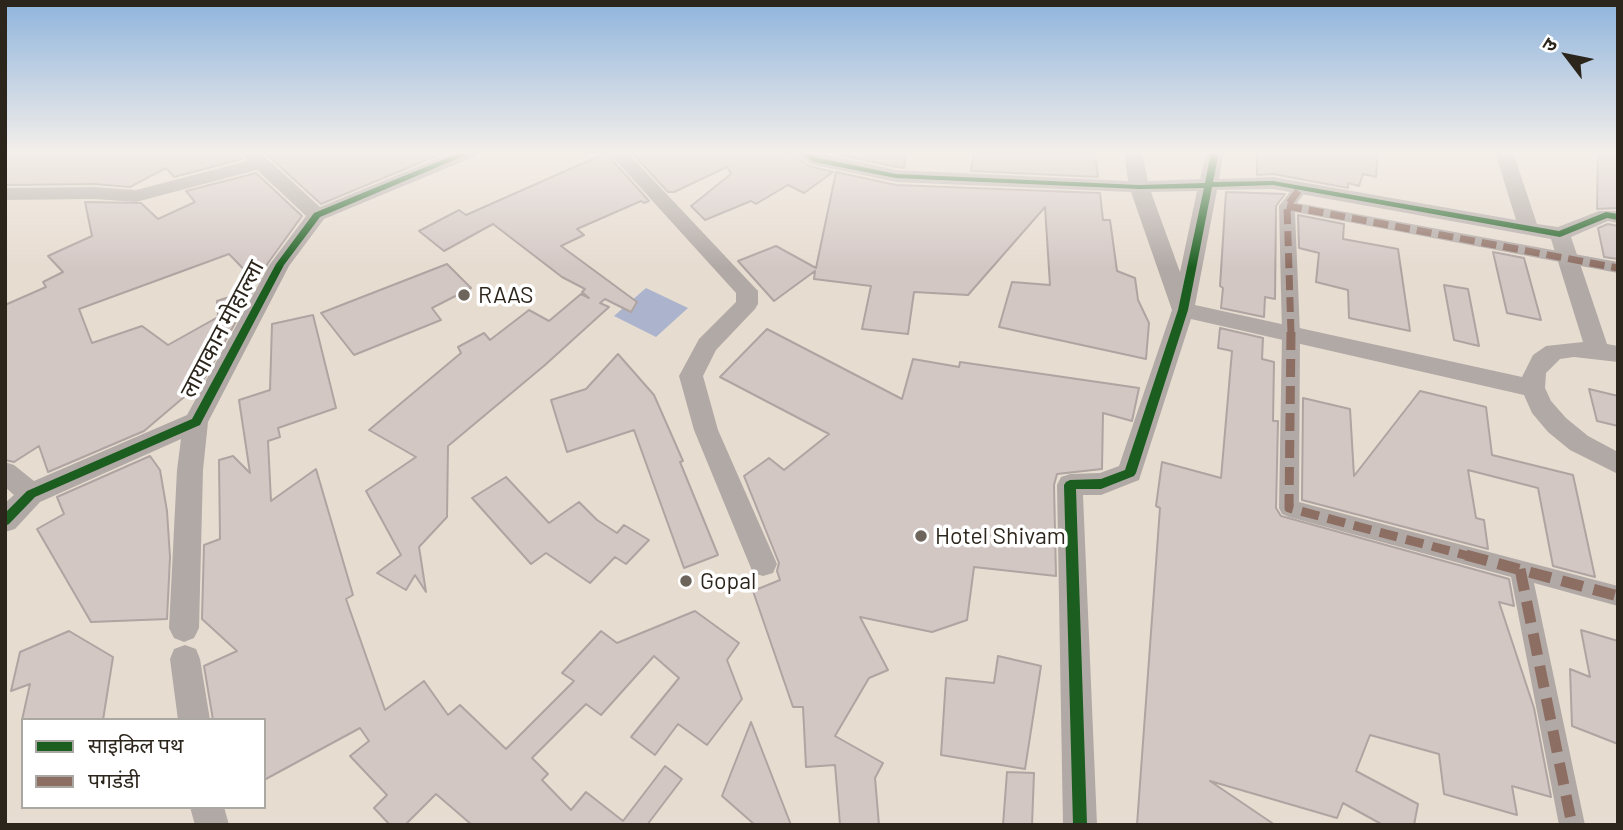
<!DOCTYPE html>
<meta charset="utf-8">
<style>
body{margin:0}
#map{position:relative;width:1623px;height:830px;overflow:hidden;background:#e7dcd0;font-family:Barlow,"Noto Sans Devanagari",sans-serif}
canvas{display:block}
.frame{position:absolute;inset:0;border:7px solid #2c251c;pointer-events:none}
.legend{position:absolute;left:21px;top:718px;width:245px;height:91px;box-sizing:border-box;background:#fff;border:2px solid #aba8a4;margin:0;padding:9px 12px;list-style:none;font-size:21px;color:#2c251c}
.legend li{display:flex;align-items:center;gap:14px;height:35px}
.legend b{width:35px;border:2px solid #aba8a4}
.north{position:absolute;left:1532px;top:21px;width:70px;height:70px;-webkit-text-stroke:5px #fff;paint-order:stroke;rotate:302deg;font-size:19px;font-weight:700;line-height:28px;text-align:center;color:#2c251c}
.north::after{content:'';display:block;margin:auto;width:24px;height:32px;background:#2c251c;clip-path:polygon(50% 0,100% 100%,50% 72%,0 100%)}
</style>
<div id="map">
<canvas width="1623" height="830"></canvas>
<div class="frame"></div>
<ul class="legend">
<li><b style="height:9px;background:#1b5e20"></b>साइकिल पथ</li>
<li><b style="height:9px;background:#8d6e63"></b>पगडंडी</li>
</ul>
<div class="north">उ</div>
</div>
<script>
const context = document.querySelector('canvas').getContext('2d');
context.lineJoin = 'round';
function fillPath(path, color) { context.fillStyle = color; context.fill(path, 'evenodd'); }
const toPath = rows => new Path2D(rows.map(r => 'M' + r).join(''));
function trace(path, color, width, dash) { context.strokeStyle = color; context.lineWidth = width; context.lineCap = dash ? 'butt' : 'round'; context.setLineDash(dash || []); context.stroke(path); }
function write(font, color, halo, rows, align = 'center') {
  context.font = font + ' Barlow,"Noto Sans Devanagari",sans-serif'; context.lineWidth = 7; context.setLineDash([]); context.textBaseline = 'middle'; context.strokeStyle = halo; context.fillStyle = color; for (const [text, x, y, turn = 0] of rows) {
    context.save(); context.translate(x, y); context.rotate((+turn || 0) * Math.PI / 180); context.textAlign = isNaN(turn) ? turn : align; if (halo) context.strokeText(text, 0, 0); context.fillText(text, 0, 0); context.restore();
  }
}
fillPath(toPath([
 [646,288,688,308,656,337,614,316]
]), '#abb4cc');
const building = toPath([
 [5,152,237,152,242,159,174,177,166,168,130,187,94,184,5,185,5,152],
 [264,152,446,152,321,204,264,152],
 [631,152,789,152,809,166,833,172,804,193,788,185,756,204,751,201,705,220,691,206,731,174,727,167,674,192,668,192,631,152],
 [827,152,906,152,904,168,896,167,827,152],
 [974,152,1001,155,1001,152,1095,154,1098,177,971,171,974,152],
 [1257,152,1378,152,1376,177,1363,174,1359,186,1348,183,1348,188,1273,174,1257,175,1257,152],
 [1598,152,1618,152,1618,208,1597,209,1598,152],
 [606,153,649,201,644,203,641,201,577,229,584,235,561,246,637,302,631,312,605,299,600,303,609,307,545,365,448,446,447,517,419,547,426,592,415,575,406,590,377,573,401,555,366,491,416,457,369,430,461,353,458,347,484,333,490,340,529,310,549,321,581,294,589,298,582,292,585,289,562,277,493,224,444,251,419,231,459,210,466,215,606,153],
 [836,172,896,185,1100,193,1103,220,1110,220,1117,271,1135,278,1138,300,1149,323,1146,359,999,327,1012,282,1050,285,1045,207,968,295,914,292,908,334,862,329,871,286,814,279,815,271,774,301,738,261,776,246,816,268,836,172],
 [256,173,302,216,268,263,257,283,229,254,79,309,92,343,142,326,168,345,218,317,217,301,254,289,203,381,144,431,48,472,39,446,14,462,5,460,5,305,46,287,43,282,63,272,48,256,92,236,85,202,141,203,158,219,195,202,186,191,256,173],
 [1226,192,1285,194,1276,206,1275,299,1265,297,1264,317,1221,308,1223,288,1220,286,1226,192],
 [1298,215,1344,224,1343,239,1398,249,1410,331,1349,318,1348,290,1316,282,1319,253,1299,248,1298,215],
 [1608,224,1618,226,1618,259,1604,257,1598,228,1608,224],
 [1493,252,1524,258,1541,320,1507,313,1493,252],
 [447,264,471,288,432,308,441,320,354,355,321,313,447,264],
 [1444,285,1468,289,1479,346,1454,340,1444,285],
 [313,315,336,408,278,428,280,437,268,441,271,501,316,469,353,595,346,599,385,710,424,681,448,715,460,705,506,749,574,681,562,673,601,631,617,643,695,611,739,643,727,660,742,699,707,745,678,724,655,755,631,737,679,678,654,656,601,715,586,704,532,758,548,774,542,780,571,810,586,792,623,821,665,766,682,779,647,825,472,825,436,794,405,825,390,825,374,808,387,795,350,756,369,741,360,728,264,780,264,720,213,720,204,666,237,651,202,619,204,545,220,539,219,460,233,456,250,473,239,400,270,390,272,324,313,315],
 [1220,328,1263,338,1262,359,1274,362,1273,421,1278,421,1276,508,1281,516,1509,579,1514,606,1499,602,1534,708,1551,797,1512,786,1517,815,1444,794,1439,754,1370,735,1356,771,1418,804,1414,825,1383,825,1343,803,1337,818,1210,781,1275,825,1137,825,1160,508,1156,506,1162,462,1221,478,1232,351,1218,348,1220,328],
 [767,329,902,399,913,359,959,367,960,362,1139,388,1132,421,1103,413,1102,469,1057,474,1054,485,1056,576,974,567,967,620,932,632,860,617,888,670,869,678,835,736,883,763,875,778,879,825,840,825,835,765,806,767,803,707,793,707,753,591,780,580,777,571,779,563,744,476,769,458,784,470,829,434,720,377,767,329],
 [618,354,654,395,683,461,680,462,718,555,684,568,634,430,567,452,551,400,586,389,618,354],
 [1589,389,1618,396,1618,426,1597,421,1589,389],
 [1420,391,1486,407,1492,455,1573,475,1595,577,1553,566,1538,488,1468,470,1476,518,1484,520,1488,549,1302,500,1303,398,1350,409,1354,476,1420,391],
 [150,456,160,470,167,511,170,557,167,619,91,622,37,529,64,514,57,497,150,456],
 [506,477,549,523,579,502,597,520,617,533,624,525,649,540,626,564,615,557,590,583,546,553,531,564,472,498,506,477],
 [1581,630,1618,641,1618,744,1572,726,1570,669,1590,677,1581,630],
 [69,631,113,657,103,720,22,720,30,684,11,691,20,652,69,631],
 [998,656,1041,666,1025,769,941,755,946,678,994,683,998,656],
 [751,722,791,825,755,825,722,796,751,722],
 [1007,772,1034,773,1032,825,1003,825,1007,772]
]);
fillPath(building, '#d3c7c4');
trace(building, '#afa4a1', 2);
fillPath(toPath([
 [1301,182,1309,187,1297,203,1618,262,1618,273,1295,212,1300,334,1299,502,1618,586,1618,606,1534,583,1585,825,1559,825,1511,577,1289,517,1282,514,1279,508,1282,334,1279,206,1296,184,1301,182]
]), '#b1a9a5');
fillPath(toPath([
 [240,152,260,152,320,207,453,152,478,152,476,156,324,219,289,266,208,422,203,470,199,628,194,638,184,642,174,638,169,628,177,470,181,439,40,502,15,529,5,532,5,503,14,495,5,487,5,462,14,465,34,481,187,415,270,264,306,216,257,170,136,202,94,199,5,200,5,188,94,187,136,190,247,161,240,152],
 [608,152,627,152,758,291,758,304,755,309,716,350,703,376,718,430,777,564,773,573,763,576,753,573,694,430,679,376,699,339,736,302,736,293,608,152],
 [791,152,815,152,896,170,1128,181,1124,152,1142,152,1148,181,1200,179,1206,152,1224,152,1219,179,1273,177,1516,220,1495,152,1513,152,1537,224,1558,227,1599,211,1618,211,1618,223,1608,221,1571,237,1607,344,1618,346,1618,362,1574,357,1560,359,1546,373,1545,388,1551,401,1566,418,1588,436,1618,452,1618,474,1570,450,1548,432,1532,413,1524,395,1191,319,1139,480,1101,495,1083,495,1097,825,1063,825,1057,485,1061,477,1070,474,1100,473,1119,466,1172,310,1131,192,896,182,810,164,791,152],
 [1273,189,1551,239,1583,342,1546,346,1533,355,1522,377,1195,305,1217,190,1273,189],
 [1197,191,1180,272,1151,192,1197,191],
 [185,645,196,649,200,659,210,720,178,720,170,659,174,649,185,645],
 [190,807,224,807,229,825,195,825,190,807]
]), '#b1a9a5');
trace(toPath([
 [1287,206,1618,268],
 [1291,334,1287,206,1301,187]
]), '#8d6e63', 7, [15, 7]);
trace(toPath([
 [1291,332,1289,508,1472,557]
]), '#8d6e63', 9, [18, 9]);
trace(toPath([
 [1466,555,1618,596],
 [1520,569,1572,825]
]), '#8d6e63', 11, [22, 11]);
fillPath(toPath([
 [462,152,473,152,320,217,284,265,200,425,35,497,9,524,5,526,5,513,27,491,192,419,276,264,314,213,462,152],
 [796,152,806,152,819,158,896,174,1139,185,1205,183,1211,152,1219,152,1213,182,1273,181,1559,231,1606,212,1618,214,1618,220,1607,218,1560,237,1273,185,1212,187,1188,310,1136,473,1134,476,1101,489,1076,489,1087,825,1073,825,1064,485,1066,482,1070,480,1101,479,1125,470,1178,310,1204,188,1139,189,896,178,814,162,796,152]
]), '#1b5e20');
const sky = context.createLinearGradient(0, 0, 0, 268);
sky.addColorStop(0, '#8fb4dd');
sky.addColorStop(0.57, '#f4efea');
sky.addColorStop(1, '#f4efea00');
context.fillStyle = sky;
context.fillRect(0, 0, 1623, 268);
for (const [x, y, r, color] of [
 [464,295,7,"#6d655b"],
 [921,536,7,"#6d655b"],
 [686,581,7,"#6d655b"]
]) { const dot = new Path2D(); dot.arc(x, y, r, 0, 2 * Math.PI); context.fillStyle = color; context.fill(dot); trace(dot, '#fff', 2.5); }
write('23px', '#2c251c', '#fff', [
 ["RAAS",478,295],
 ["Hotel Shivam",935,536],
 ["Gopal",700,581]
], 'left');
write('23px', '#2c251c', '#fff', [
 ["लायाकान मोहाल्ला",222,329,-62]
]);
</script>
